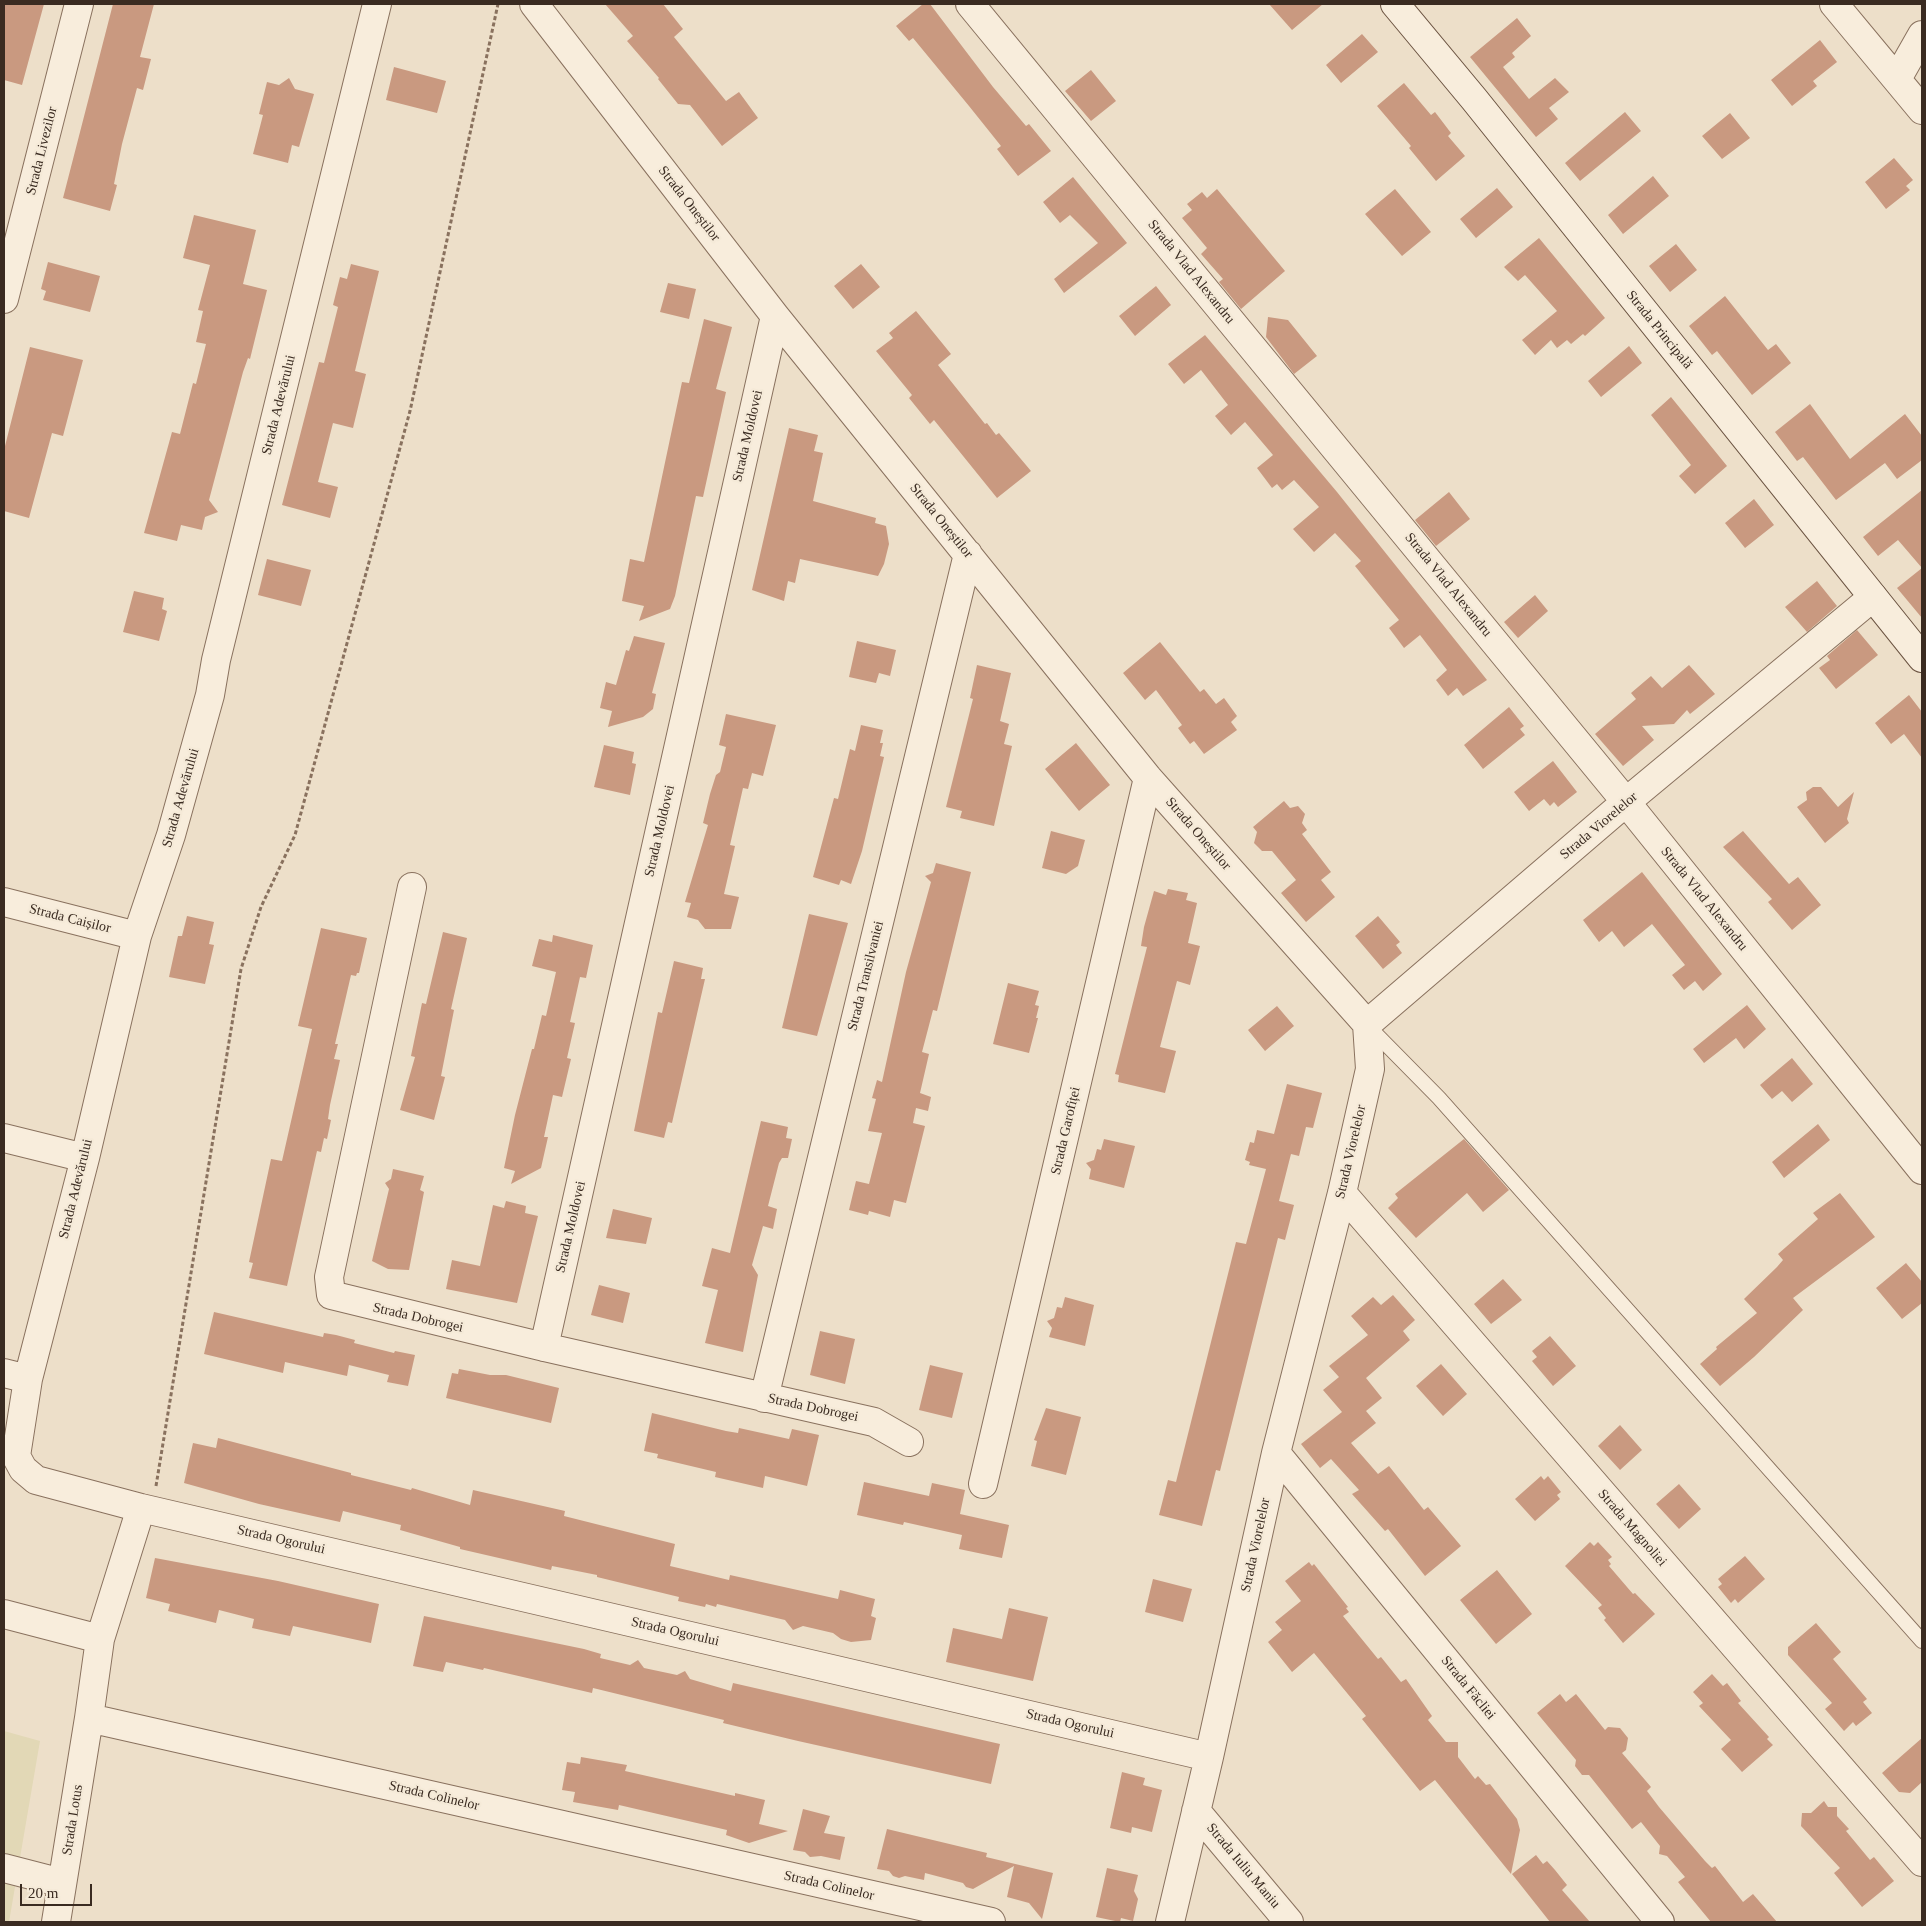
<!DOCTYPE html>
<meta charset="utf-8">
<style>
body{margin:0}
#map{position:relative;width:1926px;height:1926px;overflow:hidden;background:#eddfc9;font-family:Georgia,serif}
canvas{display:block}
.frame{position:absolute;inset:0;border:5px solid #3a2b21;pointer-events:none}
.scale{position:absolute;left:20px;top:1884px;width:72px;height:22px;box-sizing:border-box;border:2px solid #3a2b21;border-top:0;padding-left:6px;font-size:15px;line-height:18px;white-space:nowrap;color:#3a2b21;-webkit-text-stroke:4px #f5ead8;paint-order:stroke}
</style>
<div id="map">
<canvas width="1926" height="1926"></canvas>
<div class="frame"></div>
<div class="scale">20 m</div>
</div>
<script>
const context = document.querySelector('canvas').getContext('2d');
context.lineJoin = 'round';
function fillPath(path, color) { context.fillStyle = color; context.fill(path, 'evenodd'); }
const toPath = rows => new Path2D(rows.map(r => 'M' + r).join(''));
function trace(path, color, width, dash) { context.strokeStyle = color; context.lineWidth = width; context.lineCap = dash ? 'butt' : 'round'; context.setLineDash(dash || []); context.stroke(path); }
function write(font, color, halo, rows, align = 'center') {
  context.font = font + ' Georgia,serif'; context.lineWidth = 4.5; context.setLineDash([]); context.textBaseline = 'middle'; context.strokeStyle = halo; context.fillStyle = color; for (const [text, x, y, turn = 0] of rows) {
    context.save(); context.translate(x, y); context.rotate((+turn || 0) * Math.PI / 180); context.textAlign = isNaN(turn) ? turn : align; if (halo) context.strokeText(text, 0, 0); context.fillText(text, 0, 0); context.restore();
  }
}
fillPath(toPath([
 [4,1731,40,1741,9,1922,4,1922]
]), '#e2d8b6');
fillPath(toPath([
 [4,4,44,4,22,85,4,80],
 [113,4,154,4,140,57,151,59,143,90,137,88,122,144,114,184,117,185,110,211,63,198],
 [605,4,663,4,683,29,674,37,726,101,739,92,758,118,722,146,690,105,678,104,658,79,659,78,627,41,633,36],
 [923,4,930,4,993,87,1026,126,1029,124,1051,151,1018,176,997,149,1001,146,969,106,913,38,909,41,896,26],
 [1269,4,1323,4,1292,30],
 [1517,18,1531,36,1512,53,1515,57,1503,67,1529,99,1555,78,1569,92,1549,108,1558,119,1536,137,1470,57],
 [1362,34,1378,52,1341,83,1326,65],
 [1820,40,1837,62,1813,81,1817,86,1792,106,1771,80],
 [394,67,446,81,437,113,386,100],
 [1091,70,1116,101,1091,121,1065,91],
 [289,78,295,89,314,94,299,147,292,145,288,163,253,154,263,115,259,114,267,82,279,85],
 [1404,83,1431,115,1435,112,1451,133,1448,136,1465,156,1436,181,1409,148,1411,146,1377,106],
 [1625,112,1641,131,1580,181,1565,163],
 [1730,113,1750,138,1722,159,1702,136],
 [1894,158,1913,180,1906,186,1910,190,1886,209,1865,182],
 [1653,176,1669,196,1623,234,1608,215],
 [1073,177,1127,243,1111,256,1108,253,1111,256,1064,293,1054,279,1098,243,1070,215,1060,223,1043,202],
 [1497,188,1513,207,1476,238,1460,219],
 [1217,189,1285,271,1241,309,1219,282,1223,279,1201,254,1207,248,1182,218,1192,210,1187,204,1202,192,1207,198],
 [1395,189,1431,232,1402,256,1365,214],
 [194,215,256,230,243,284,267,290,250,359,248,358,243,372,209,500,218,512,205,517,202,530,181,525,177,541,144,533,172,432,180,434,193,383,196,384,206,344,196,342,203,311,198,310,210,265,183,258],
 [1539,238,1605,318,1585,336,1583,334,1571,344,1567,340,1557,348,1551,340,1535,355,1522,340,1557,311,1525,275,1518,281,1504,267],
 [1676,244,1697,270,1670,292,1649,266],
 [48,262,100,276,90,312,43,300,46,291,41,289],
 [351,264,379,271,355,371,366,374,353,428,333,423,318,482,338,487,330,518,282,505,319,362,324,363,338,307,333,305,340,277,347,279],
 [861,264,880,287,853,309,834,286],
 [668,283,696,289,689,319,660,312],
 [1156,286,1171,305,1135,336,1119,316],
 [1725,296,1768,350,1776,344,1791,363,1752,395,1717,351,1712,355,1689,326],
 [916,311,951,354,938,365,985,424,987,423,996,435,999,433,1031,471,997,498,934,420,930,424,909,398,912,395,876,351,893,338,889,333],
 [1268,317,1288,320,1317,356,1294,374,1266,337],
 [704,319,732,327,716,389,726,392,703,497,696,496,675,596,670,609,639,621,644,606,622,601,630,559,644,562,682,382,689,383],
 [1205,335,1337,492,1487,680,1463,696,1457,688,1448,696,1436,680,1447,670,1420,635,1404,648,1389,628,1399,620,1355,566,1361,561,1335,533,1314,552,1293,529,1319,507,1294,480,1282,490,1277,484,1272,488,1257,468,1273,455,1245,422,1231,435,1215,416,1228,405,1201,370,1184,384,1168,364],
 [1629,346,1642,363,1601,397,1588,381],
 [30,347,83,360,63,436,52,433,29,518,4,511,4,450],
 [1671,397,1727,466,1695,494,1679,476,1691,465,1651,415],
 [1810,404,1850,459,1905,414,1922,436,1922,460,1897,479,1885,463,1836,500,1803,457,1797,461,1775,432],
 [789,428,818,435,814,451,823,453,813,501,876,518,875,523,886,526,889,544,884,564,878,576,800,559,795,583,788,581,784,601,752,590],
 [1922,490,1922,618,1897,588,1922,568,1898,540,1878,556,1863,537],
 [1449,492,1470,519,1436,546,1415,520],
 [1754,499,1774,525,1745,548,1725,523],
 [267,559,311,570,301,606,258,595],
 [1817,581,1837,606,1807,632,1785,607],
 [134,591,164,598,162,609,167,611,159,641,123,632],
 [1535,595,1548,611,1518,638,1504,622],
 [1857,630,1878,655,1836,689,1819,668,1830,660,1827,656],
 [634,636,665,643,652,693,656,694,653,709,643,717,608,727,612,711,600,708,606,682,616,685,626,650,629,651],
 [857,641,896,650,890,676,879,673,876,683,849,677],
 [1160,642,1200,692,1204,689,1216,704,1224,698,1237,716,1231,722,1237,730,1204,754,1194,741,1190,744,1178,728,1182,725,1156,690,1145,700,1123,673],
 [977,665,1011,673,1000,721,1009,724,1004,744,1012,746,994,826,960,818,962,811,946,807,973,699,970,698],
 [1689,665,1715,694,1690,714,1687,710,1674,724,1642,726,1654,740,1623,766,1595,734,1636,699,1631,693,1651,676,1662,688],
 [1909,695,1922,712,1922,758,1904,734,1891,744,1875,723],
 [1509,707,1524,726,1520,729,1525,735,1483,769,1464,745],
 [726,714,776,725,763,776,752,773,748,789,743,788,730,845,735,846,724,894,739,897,731,929,705,929,698,920,687,917,691,903,685,902,708,825,703,823,710,794,716,775,720,772,726,747,719,745],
 [861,725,883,730,880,743,883,743,880,756,884,757,862,851,851,884,841,880,839,885,813,877,834,798,838,799,850,749,855,751],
 [1076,743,1110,785,1079,811,1045,769],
 [604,745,634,752,632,763,636,764,630,795,594,787],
 [1553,761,1577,792,1558,807,1554,802,1550,806,1544,799,1529,811,1514,792],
 [1813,787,1821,787,1838,807,1854,792,1847,819,1849,823,1825,843,1797,807,1807,800,1806,792],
 [1284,801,1290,808,1298,806,1305,814,1302,823,1307,830,1302,834,1331,872,1321,880,1335,897,1306,922,1281,893,1296,880,1272,851,1262,851,1254,843,1257,832,1253,827],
 [1051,831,1085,840,1078,866,1066,874,1042,868],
 [1743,831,1789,884,1798,877,1821,905,1792,930,1768,902,1772,899,1723,847],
 [936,863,971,872,937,1011,933,1010,922,1052,929,1054,920,1093,931,1097,928,1111,916,1108,913,1123,925,1126,906,1203,894,1200,890,1217,869,1211,868,1215,849,1210,856,1181,869,1184,882,1133,868,1131,876,1099,872,1098,877,1080,882,1082,906,972,931,882,925,876,933,873],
 [1642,872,1722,974,1703,991,1695,981,1684,990,1672,975,1685,965,1652,924,1624,947,1612,931,1599,942,1583,920],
 [1168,889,1188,893,1186,900,1197,903,1188,943,1200,946,1190,985,1177,981,1160,1047,1176,1051,1165,1093,1118,1082,1119,1075,1115,1074,1147,947,1141,946,1144,927,1154,891,1166,895],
 [809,914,848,923,817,1036,782,1028],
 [187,916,214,922,209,944,214,945,205,984,169,977,178,936,182,936],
 [1378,916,1400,942,1396,945,1402,953,1383,969,1355,936],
 [321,928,367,938,359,973,357,973,356,976,351,975,335,1044,338,1044,334,1059,340,1060,330,1105,328,1119,331,1120,327,1139,324,1138,321,1152,317,1151,287,1286,249,1278,253,1263,249,1262,271,1159,282,1161,312,1029,298,1026],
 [443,932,467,938,451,1009,454,1010,441,1076,445,1077,434,1120,400,1110,415,1057,411,1056,422,1003,426,1004],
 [553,935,593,945,586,978,580,977,570,1022,575,1023,567,1058,571,1059,562,1097,553,1095,544,1137,548,1137,541,1168,511,1184,515,1171,504,1168,515,1115,532,1049,534,1049,542,1015,546,1016,556,972,532,966,539,939,552,942],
 [674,961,703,968,701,979,705,979,672,1123,668,1122,664,1138,634,1131,658,1012,662,1013],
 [1008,983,1039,991,1035,1005,1039,1006,1036,1018,1038,1018,1029,1053,993,1044],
 [1747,1005,1766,1029,1744,1049,1736,1038,1704,1063,1693,1049],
 [1277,1006,1294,1026,1265,1051,1248,1030],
 [1792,1058,1813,1084,1792,1102,1782,1091,1772,1099,1760,1085],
 [1287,1084,1322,1093,1313,1128,1306,1127,1299,1156,1291,1154,1279,1201,1294,1205,1285,1240,1278,1238,1220,1471,1216,1470,1202,1526,1159,1515,1168,1480,1176,1482,1236,1242,1246,1244,1266,1169,1249,1165,1250,1162,1245,1160,1250,1142,1254,1143,1257,1130,1274,1134],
 [761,1121,788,1127,786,1138,792,1139,788,1158,782,1158,779,1163,768,1206,777,1209,773,1229,763,1226,752,1265,758,1275,743,1352,705,1343,718,1290,702,1286,712,1248,730,1253],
 [1818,1124,1830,1140,1784,1178,1772,1162],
 [1104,1139,1135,1146,1124,1188,1089,1179,1091,1169,1086,1163,1094,1160,1097,1149,1101,1150],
 [1464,1139,1509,1190,1483,1212,1467,1193,1416,1238,1388,1208,1398,1198,1395,1194],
 [393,1169,424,1176,420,1190,424,1192,409,1270,388,1269,372,1261,389,1189,385,1183,391,1179],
 [1840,1193,1875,1237,1793,1298,1803,1310,1754,1357,1720,1386,1700,1364,1717,1349,1716,1347,1757,1313,1744,1299,1777,1267,1783,1260,1778,1254,1818,1219,1813,1213],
 [506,1201,526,1206,525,1213,538,1216,517,1303,446,1289,452,1260,480,1266,493,1205,504,1208],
 [613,1209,652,1218,646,1244,606,1238],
 [1906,1263,1922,1282,1922,1303,1902,1319,1876,1288],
 [1503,1279,1522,1300,1491,1324,1474,1304],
 [599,1285,630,1293,623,1323,591,1315],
 [1393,1295,1415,1320,1403,1331,1410,1340,1366,1378,1382,1398,1366,1411,1376,1423,1351,1443,1378,1474,1389,1466,1424,1510,1428,1507,1461,1546,1425,1576,1388,1529,1385,1531,1352,1494,1359,1490,1331,1459,1320,1468,1301,1444,1342,1412,1323,1390,1339,1377,1329,1366,1368,1335,1351,1316,1373,1297,1381,1305],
 [1065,1297,1094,1305,1085,1346,1049,1337,1052,1328,1047,1321,1054,1318,1057,1307,1062,1308],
 [214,1312,323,1337,324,1333,336,1335,355,1340,354,1343,394,1353,395,1351,415,1355,408,1386,387,1382,389,1375,349,1365,347,1376,285,1362,283,1373,204,1354],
 [820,1331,855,1339,845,1384,810,1375],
 [1550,1336,1576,1366,1553,1386,1532,1361,1537,1357,1532,1351],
 [1441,1364,1467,1394,1443,1416,1416,1386],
 [930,1365,963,1373,952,1418,919,1410],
 [459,1369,490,1375,506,1375,559,1388,551,1423,446,1398,452,1373,458,1374],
 [1046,1408,1081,1417,1066,1475,1031,1466,1037,1441,1034,1440],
 [652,1413,726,1431,738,1433,739,1428,789,1439,792,1429,819,1435,807,1486,765,1476,763,1488,715,1477,716,1472,657,1458,658,1454,644,1451],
 [1620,1425,1642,1450,1620,1470,1598,1446],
 [218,1438,351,1473,351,1475,411,1490,412,1488,470,1505,473,1490,565,1511,564,1516,675,1544,670,1566,729,1580,730,1575,838,1599,840,1590,875,1599,871,1616,876,1618,871,1640,851,1642,841,1639,833,1633,803,1626,793,1630,785,1620,717,1604,716,1607,706,1604,705,1607,678,1601,679,1597,597,1577,597,1575,552,1566,551,1570,460,1549,460,1547,400,1530,401,1525,343,1511,340,1522,259,1504,184,1483,193,1443,216,1448],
 [1541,1476,1544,1480,1548,1476,1561,1492,1557,1495,1560,1499,1535,1521,1515,1499],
 [864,1482,929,1496,932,1483,965,1490,960,1514,1009,1525,1002,1558,959,1549,962,1535,904,1522,903,1525,857,1515],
 [1679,1484,1701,1509,1679,1529,1656,1504],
 [1590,1542,1594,1546,1598,1542,1612,1557,1608,1560,1611,1564,1609,1566,1633,1594,1635,1593,1655,1614,1623,1643,1604,1620,1606,1618,1598,1608,1602,1605,1565,1566],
 [1745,1556,1765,1579,1738,1603,1735,1599,1731,1603,1718,1587,1722,1584,1718,1579],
 [155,1558,278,1581,379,1604,371,1643,293,1626,290,1636,252,1628,254,1619,219,1610,216,1623,168,1611,170,1604,146,1598],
 [1309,1562,1312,1566,1314,1564,1348,1607,1346,1608,1349,1612,1343,1616,1378,1659,1381,1657,1401,1682,1406,1679,1432,1716,1428,1720,1446,1742,1458,1742,1458,1757,1475,1779,1478,1776,1486,1785,1490,1784,1517,1819,1520,1830,1511,1874,1435,1780,1420,1791,1362,1719,1366,1716,1314,1653,1292,1672,1268,1642,1282,1630,1275,1622,1301,1601,1285,1581],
 [1497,1570,1532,1614,1496,1644,1460,1600],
 [1153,1579,1192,1589,1183,1622,1145,1612],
 [1009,1608,1048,1617,1033,1681,946,1662,953,1628,1002,1639],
 [424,1616,584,1649,601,1654,600,1658,630,1665,638,1660,644,1668,677,1675,685,1671,690,1679,731,1691,733,1683,1000,1744,991,1784,798,1741,723,1723,724,1720,593,1688,592,1693,484,1668,483,1670,446,1662,443,1672,413,1666],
 [1816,1623,1841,1652,1833,1659,1867,1699,1863,1702,1872,1713,1856,1726,1853,1722,1844,1731,1825,1709,1832,1703,1788,1655,1788,1647],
 [1712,1674,1723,1686,1727,1683,1741,1701,1738,1703,1769,1737,1767,1739,1773,1745,1742,1772,1721,1749,1731,1740,1699,1706,1703,1703,1693,1692],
 [1560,1694,1566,1702,1576,1694,1605,1730,1608,1727,1620,1728,1628,1738,1626,1750,1622,1753,1651,1787,1647,1791,1659,1807,1705,1861,1712,1868,1715,1866,1743,1902,1753,1894,1777,1922,1711,1922,1678,1882,1685,1877,1667,1856,1659,1854,1660,1846,1641,1822,1632,1829,1589,1775,1582,1775,1575,1766,1576,1760,1537,1713],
 [1922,1738,1922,1782,1910,1793,1899,1792,1882,1773],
 [581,1757,627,1765,625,1771,735,1796,735,1793,765,1800,759,1824,788,1831,749,1843,726,1835,727,1830,619,1805,618,1810,573,1802,575,1792,562,1790,567,1762,580,1764],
 [1122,1772,1145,1778,1143,1785,1162,1790,1152,1832,1132,1827,1131,1833,1110,1828],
 [1824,1801,1828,1807,1837,1807,1837,1816,1849,1829,1846,1831,1870,1860,1874,1857,1894,1881,1862,1907,1834,1873,1840,1868,1801,1826,1802,1813,1811,1813],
 [803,1809,830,1816,824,1833,845,1837,840,1860,821,1856,810,1857,805,1852,793,1850],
 [887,1829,987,1853,986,1857,1053,1873,1042,1919,1029,1903,1007,1897,1014,1866,973,1889,966,1887,963,1883,925,1873,924,1880,905,1876,899,1878,893,1876,889,1871,877,1869],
 [1536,1855,1543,1864,1547,1861,1555,1870,1567,1885,1562,1890,1590,1922,1550,1922,1512,1874],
 [1107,1868,1138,1875,1134,1891,1138,1899,1133,1921,1121,1918,1120,1922,1096,1917]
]), '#c99980');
const service = toPath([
 [1369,1027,1439,1098,1922,1641]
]);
const minor = toPath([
 [377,4,216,660,210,695,171,835,137,936,85,1158,28,1379,16,1456,23,1469,36,1480,141,1508,1209,1757],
 [534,4,775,316,1148,778,1367,1024],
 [970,4,1626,802,1922,1170],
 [1834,4,1922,110],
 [1897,79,1922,35],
 [4,299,79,4],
 [412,887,329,1277,331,1295,544,1347,874,1422,909,1442],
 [4,902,137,936],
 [4,1138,85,1158],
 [1342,1193,1922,1862],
 [544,1347,775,316],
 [4,1373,28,1379],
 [764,1398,968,554],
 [1276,1453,1660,1922],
 [983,1484,1148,778],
 [141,1508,100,1639,89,1718,991,1922],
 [4,1614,100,1639],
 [1196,1811,1289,1922],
 [4,1868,62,1883],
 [56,1922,89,1718],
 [1170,1922,1209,1757,1276,1453,1342,1193,1370,1069,1367,1024,1626,802,1873,597]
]);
const secondary = toPath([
 [1395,4,1474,99,1922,658]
]);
trace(service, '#89715e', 16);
trace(minor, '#89715e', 30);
trace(secondary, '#6b5341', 30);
trace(toPath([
 [156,1486,241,969,261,907,295,835,410,411,498,4]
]), '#89715e', 3, [4, 2.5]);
trace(service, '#f8eddc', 14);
trace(minor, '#f8eddc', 28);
trace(secondary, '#f8eddc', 28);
write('14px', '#3a2b21', '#f5ead8', [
 ["Strada Livezilor",42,151,-76],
 ["Strada Oneștilor",689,204,52],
 ["Strada Vlad Alexandru",1191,272,51],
 ["Strada Principală",1659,330,51],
 ["Strada Adevărului",279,405,-76],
 ["Strada Moldovei",748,436,-77],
 ["Strada Oneștilor",941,521,51],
 ["Strada Vlad Alexandru",1448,585,51],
 ["Strada Adevărului",181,798,-74],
 ["Strada Viorelelor",1599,826,-40],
 ["Strada Moldovei",660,831,-77],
 ["Strada Oneștilor",1198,834,49],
 ["Strada Vlad Alexandru",1704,899,51],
 ["Strada Caișilor",70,919,14],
 ["Strada Transilvaniei",866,976,-76],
 ["Strada Garofiței",1066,1131,-77],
 ["Strada Viorelelor",1351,1152,-77],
 ["Strada Adevărului",76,1189,-76],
 ["Strada Moldovei",571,1227,-77],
 ["Strada Dobrogei",418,1318,13],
 ["Strada Dobrogei",813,1408,12],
 ["Strada Magnoliei",1632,1528,49],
 ["Strada Ogorului",281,1540,13],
 ["Strada Viorelelor",1256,1545,-78],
 ["Strada Ogorului",675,1632,13],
 ["Strada Făcliei",1468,1688,51],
 ["Strada Ogorului",1070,1724,13],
 ["Strada Colinelor",434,1796,13],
 ["Strada Lotus",73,1820,-81],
 ["Strada Iuliu Maniu",1243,1866,50],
 ["Strada Colinelor",829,1886,13]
]);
</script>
